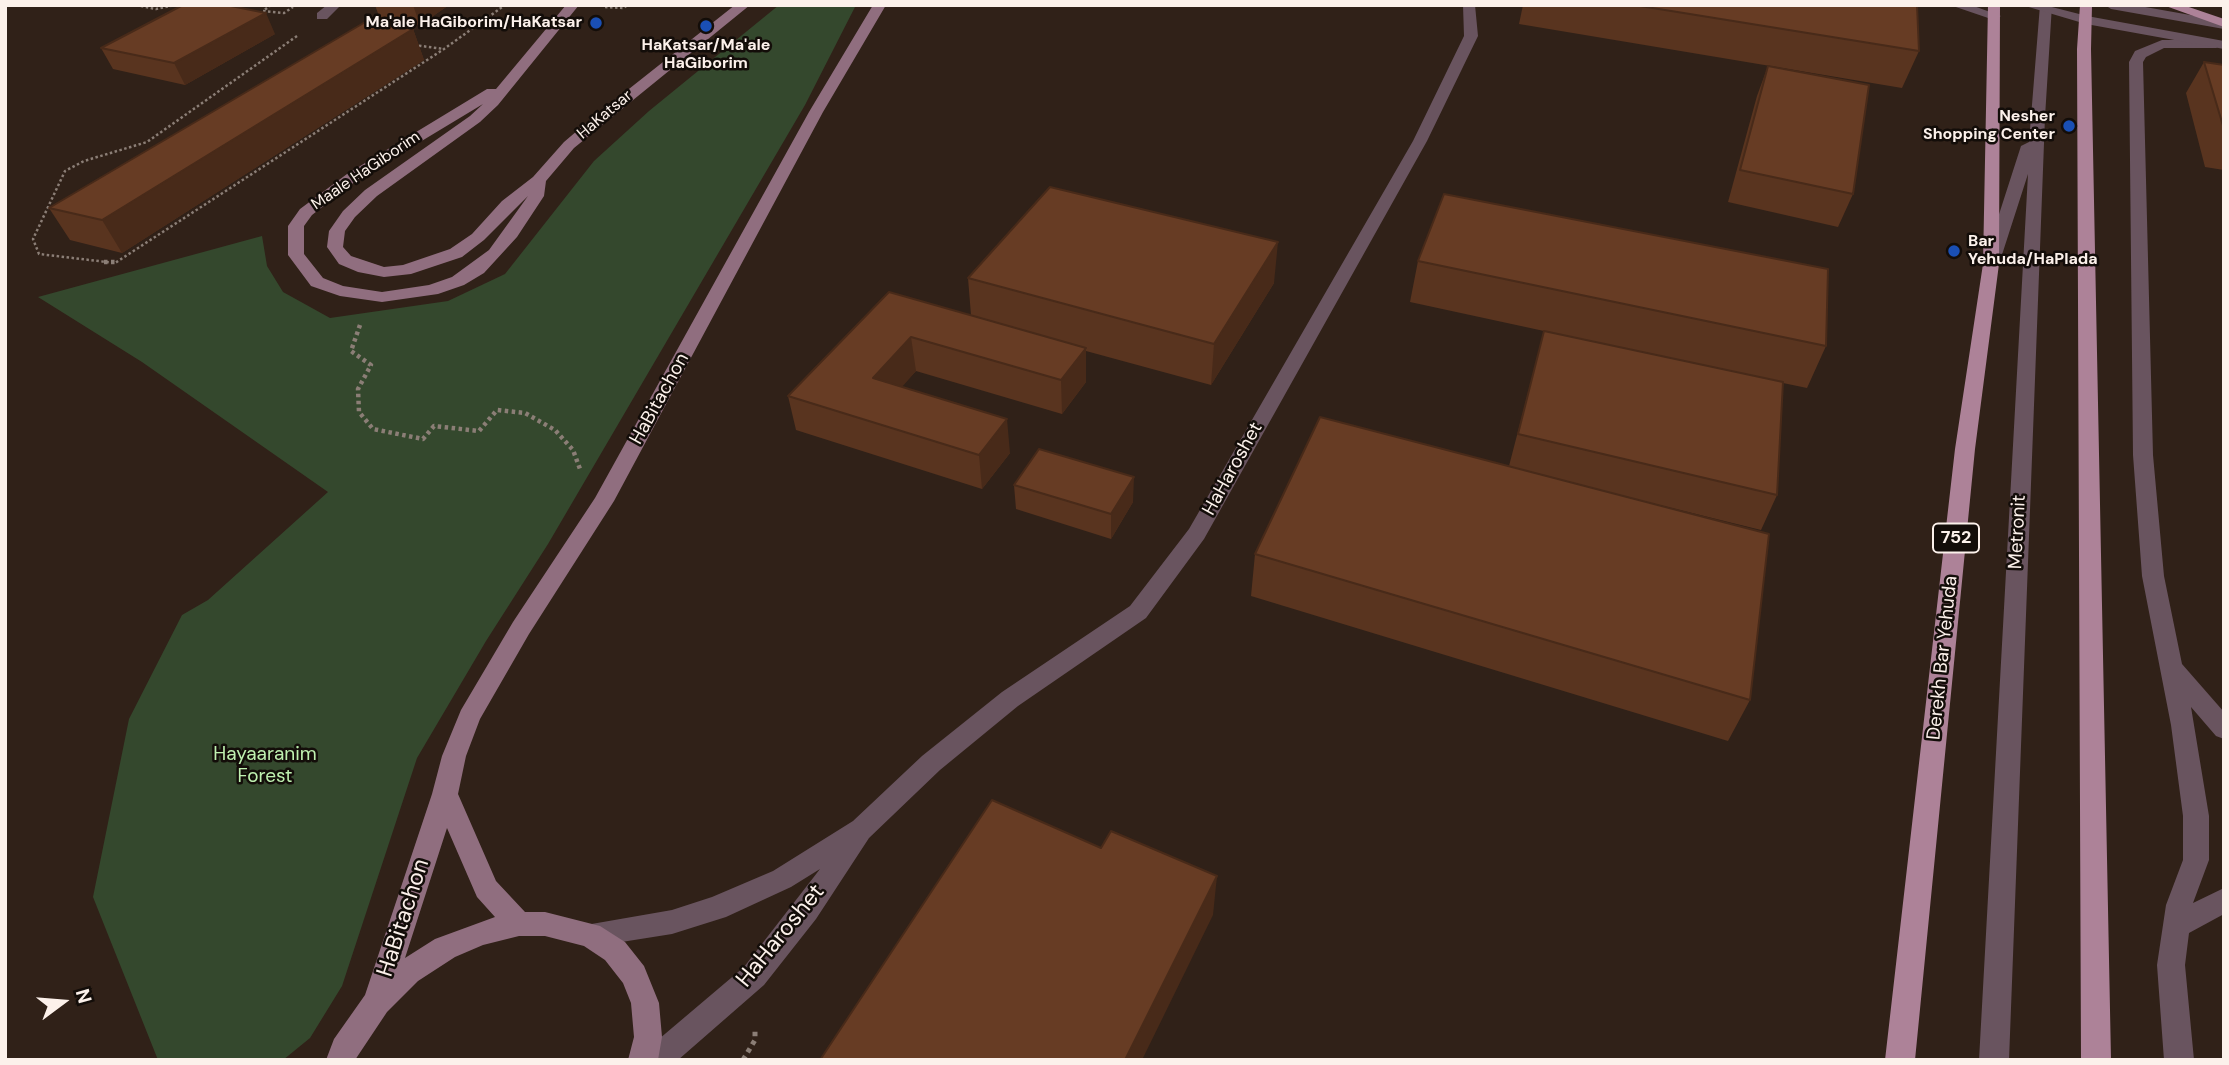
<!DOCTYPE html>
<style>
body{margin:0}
#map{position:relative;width:2229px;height:1065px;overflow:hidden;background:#302118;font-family:"DM Sans",sans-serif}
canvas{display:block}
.frame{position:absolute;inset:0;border:7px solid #fcf1eb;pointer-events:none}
.north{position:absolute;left:28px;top:967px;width:70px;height:70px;-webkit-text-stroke:5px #130d09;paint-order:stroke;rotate:74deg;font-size:19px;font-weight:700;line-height:28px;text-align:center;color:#fcf1eb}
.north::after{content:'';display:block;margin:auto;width:24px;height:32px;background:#fcf1eb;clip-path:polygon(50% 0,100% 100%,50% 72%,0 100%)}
</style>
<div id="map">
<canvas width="2229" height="1065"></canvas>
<div class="frame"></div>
<div class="north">N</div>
</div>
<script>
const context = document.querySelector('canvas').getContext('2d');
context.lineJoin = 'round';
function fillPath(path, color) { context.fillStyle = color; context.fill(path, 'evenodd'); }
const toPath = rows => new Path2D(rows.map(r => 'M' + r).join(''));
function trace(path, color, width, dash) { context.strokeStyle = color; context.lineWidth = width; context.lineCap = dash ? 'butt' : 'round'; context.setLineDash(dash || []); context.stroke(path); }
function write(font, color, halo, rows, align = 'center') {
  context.font = font + ' "DM Sans",sans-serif'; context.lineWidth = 5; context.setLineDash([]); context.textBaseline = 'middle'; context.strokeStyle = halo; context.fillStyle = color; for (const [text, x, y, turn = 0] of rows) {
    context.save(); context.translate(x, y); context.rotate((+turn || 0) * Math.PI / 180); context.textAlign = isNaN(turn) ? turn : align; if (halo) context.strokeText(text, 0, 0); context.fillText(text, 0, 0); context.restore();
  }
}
fillPath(toPath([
 [779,5,856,5,805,105,548,544,486,641,417,758,342,986,310,1038,283,1060,158,1060,93,897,129,719,182,615,208,600,328,492,142,362,38,297,262,236,267,266,283,292,330,318,448,301,505,274,594,161,649,111]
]), '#34482d');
trace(toPath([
 [136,5,156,9,175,5],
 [226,5,244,5],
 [271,5,263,11,284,13,293,7],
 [605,7,624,8,627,5],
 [297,36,147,142,84,161,65,171,33,239,39,254,115,263,444,49,505,5],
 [414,45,444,49]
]), '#8b7e76', 2.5, [2.5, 2.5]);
trace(toPath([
 [104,262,117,262],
 [360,325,351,351,371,365,358,389,359,412,373,429,423,439,434,426,479,431,497,410,525,413,555,430,573,450,580,469]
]), '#8b7e76', 4.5, [3.5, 3.5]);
trace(toPath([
 [743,1060,755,1040,755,1029]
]), '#8b7e76', 5, [4.5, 4.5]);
fillPath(toPath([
 [2040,5,2052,5,2045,117,2009,1060,1979,1060,2028,174,1999,264,1991,269,1983,264,2021,146,2029,142,2040,5],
 [2162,40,2216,40,2223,44,2216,48,2164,48,2146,57,2143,62,2153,455,2164,576,2182,664,2224,712,2224,739,2216,736,2191,707,2209,816,2209,860,2193,903,2224,888,2224,914,2189,933,2185,965,2194,1060,2164,1060,2157,965,2166,905,2183,860,2183,816,2171,725,2142,576,2133,455,2129,62,2135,51,2162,40]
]), '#69545f');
fillPath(toPath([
 [327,5,341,5,327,19,317,19,317,13,327,5],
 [1463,5,1475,5,1478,36,1427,141,1204,539,1146,618,1018,706,940,770,869,838,816,919,764,985,678,1060,642,1060,646,1050,744,967,820,869,791,887,726,917,672,934,590,947,580,944,576,935,580,926,672,910,712,897,773,871,853,821,922,756,1002,692,1130,606,1189,529,1413,141,1464,36,1463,5],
 [1950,5,1971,5,2001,16,1994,20,1950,5],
 [2022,5,2044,5,2087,16,2224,41,2224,49,2086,24,2022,5],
 [2105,5,2134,5,2224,21,2224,29,2111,9,2105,5]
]), '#69545f');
fillPath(toPath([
 [566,5,579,5,498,105,480,122,377,196,355,217,345,231,343,247,351,256,384,267,403,265,450,249,472,234,502,201,533,177,564,142,591,119,735,5,750,5,574,148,546,181,544,196,517,237,484,273,464,285,438,294,382,302,340,296,311,286,288,255,288,226,300,209,347,174,487,89,496,89,566,5],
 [483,104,470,116,365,190,343,211,329,231,327,247,339,264,358,272,384,277,411,274,462,257,484,240,528,196,489,250,452,277,429,285,382,292,343,286,323,278,304,254,304,226,312,215,357,180,483,104],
 [873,5,886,5,823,112,614,501,529,634,480,719,466,756,458,794,496,881,525,912,545,912,600,926,625,942,644,966,659,1003,662,1037,658,1060,628,1060,634,1037,631,1003,623,983,605,960,584,946,545,936,519,936,483,945,455,957,418,981,387,1012,355,1060,326,1060,334,1039,365,995,432,794,442,756,461,710,513,622,595,498,809,112,873,5],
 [447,828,477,897,495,917,435,939,405,958,447,828]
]), '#906e7f');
fillPath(toPath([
 [1988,5,2000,5,1999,264,1975,449,1915,1060,1885,1060,1955,449,1983,264,1988,5],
 [2080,5,2092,5,2091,49,2111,1060,2081,1060,2077,49,2080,5],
 [2163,5,2183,5,2224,19,2224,27,2163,5]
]), '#ad8298');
fillPath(toPath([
 [375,5,449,5,420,25,380,19],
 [1523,5,1917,5,1919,51,1902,88,1519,24],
 [413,29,424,60,122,253,70,240,49,208],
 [275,34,185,85,113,69,101,48],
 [2204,62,2224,65,2224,170,2205,167,2186,93],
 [1768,66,1853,194,1838,227,1728,202,1757,96],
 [1418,261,1826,346,1807,388,1783,383,1777,495,1761,530,1643,501,1750,700,1728,741,1251,596,1255,554,1509,466,1544,331,1410,302],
 [968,278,1274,283,1211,385,1086,351,1086,382,1062,414,916,371,901,387,1010,453,982,489,796,430,788,396,889,292,971,315],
 [1014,485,1133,502,1111,539,1016,509]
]), '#59341f');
fillPath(toPath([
 [413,5,449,5,420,25],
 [266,13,275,34,185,85,174,63],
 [413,29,424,60,122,253,102,220],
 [1278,242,1274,283,1211,385,1214,344],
 [911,337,916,371,879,413,873,378],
 [1086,348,1086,382,1062,414,1061,380],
 [1007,419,1010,453,982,489,979,455],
 [1134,477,1133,502,1111,539,1111,514],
 [1217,876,1213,915,1142,1060,1125,1060]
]), '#482a19');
const building = toPath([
 [183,5,226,5,266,13,174,63,101,48,183,5],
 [1634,5,1917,5,1919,51,1634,5],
 [367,21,413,29,102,220,49,208,367,21],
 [2204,62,2224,65,2224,129,2204,62],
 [1768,66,1869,85,1853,194,1740,170,1768,66],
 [1050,187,1278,242,1214,344,968,278,1050,187],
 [1444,194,1828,269,1826,346,1418,261,1444,194],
 [889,292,1086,348,1061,380,911,337,873,378,1007,419,979,455,788,396,889,292],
 [1544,331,1783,382,1777,495,1518,434,1544,331],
 [1320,417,1769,534,1750,700,1255,554,1320,417],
 [1039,449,1134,477,1111,514,1014,485,1039,449],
 [992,800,1101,848,1111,831,1217,876,1125,1060,820,1060,992,800]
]);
fillPath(building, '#673c24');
trace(building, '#482a19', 2);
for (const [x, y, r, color] of [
 [596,23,7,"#1a4fb4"],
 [706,26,7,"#1a4fb4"],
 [2069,126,7,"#1a4fb4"],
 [1954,251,7,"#1a4fb4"]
]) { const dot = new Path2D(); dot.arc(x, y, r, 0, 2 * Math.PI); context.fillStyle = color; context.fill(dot); trace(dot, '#130d09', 2.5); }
write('bold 16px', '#fcf1eb', '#130d09', [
 ["Ma'ale HaGiborim/HaKatsar",582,23],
 ["HaKatsar/Ma'ale",706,46,"center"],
 ["HaGiborim",706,64,"center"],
 ["Nesher",2055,117],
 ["Shopping Center",2055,135],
 ["Bar",1968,242,"left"],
 ["Yehuda/HaPlada",1968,260,"left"]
], 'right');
write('16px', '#fcf1eb', '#130d09', [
 ["HaKatsar",605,115,-40],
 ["Maale HaGiborim",366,171,-34]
]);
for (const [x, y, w] of [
 [1956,538,46]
]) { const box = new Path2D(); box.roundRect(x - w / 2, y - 14.5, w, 29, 5); context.fillStyle = '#130d09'; context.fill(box); trace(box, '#fcf1eb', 2); }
write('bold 18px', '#fcf1eb', null, [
 ["752",1956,538]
]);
write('19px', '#fcf1eb', '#130d09', [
 ["HaBitachon",660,399,-61],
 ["HaHaroshet",1233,469,-61],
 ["Metronit",2018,532,-87],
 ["Derekh Bar Yehuda",1943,658,-84]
]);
write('19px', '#bff1b0', '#130d09', [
 ["Hayaaranim",265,755],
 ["Forest",265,777]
]);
write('23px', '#fcf1eb', '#130d09', [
 ["HaBitachon",404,918,-72],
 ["HaHaroshet",781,936,-51]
]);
</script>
